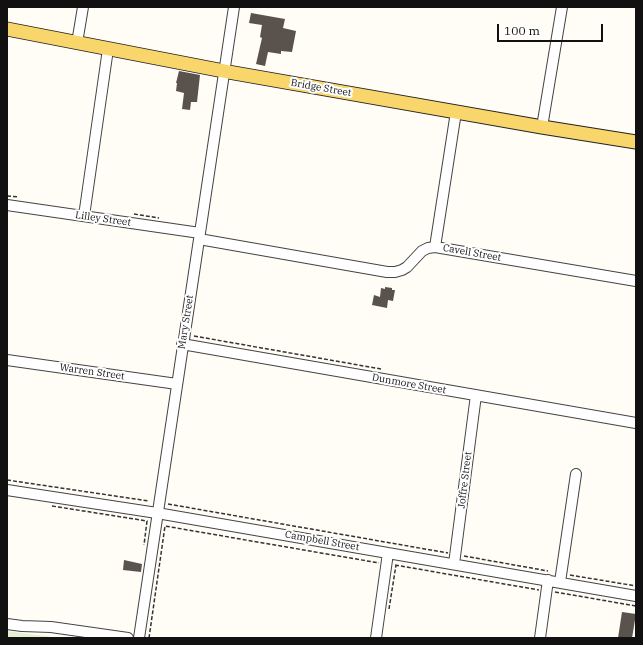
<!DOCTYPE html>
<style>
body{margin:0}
#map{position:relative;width:643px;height:645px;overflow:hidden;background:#fffdf5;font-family:"IBM Plex Serif",serif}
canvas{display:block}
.frame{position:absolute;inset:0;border:8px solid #111;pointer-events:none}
.scale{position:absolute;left:497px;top:24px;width:106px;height:18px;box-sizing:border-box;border:2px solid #111;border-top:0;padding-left:5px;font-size:12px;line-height:14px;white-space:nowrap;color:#111;-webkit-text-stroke:3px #fff;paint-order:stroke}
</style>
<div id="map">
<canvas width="643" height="645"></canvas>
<div class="frame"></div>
<div class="scale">100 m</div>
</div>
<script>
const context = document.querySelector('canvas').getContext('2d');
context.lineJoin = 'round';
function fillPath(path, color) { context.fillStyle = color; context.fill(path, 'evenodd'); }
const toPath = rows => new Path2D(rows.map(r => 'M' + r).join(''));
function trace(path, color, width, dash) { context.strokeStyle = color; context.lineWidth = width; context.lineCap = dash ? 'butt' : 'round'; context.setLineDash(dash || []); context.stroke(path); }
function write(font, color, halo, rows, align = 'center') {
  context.font = font + ' "IBM Plex Serif",serif'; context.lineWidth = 4; context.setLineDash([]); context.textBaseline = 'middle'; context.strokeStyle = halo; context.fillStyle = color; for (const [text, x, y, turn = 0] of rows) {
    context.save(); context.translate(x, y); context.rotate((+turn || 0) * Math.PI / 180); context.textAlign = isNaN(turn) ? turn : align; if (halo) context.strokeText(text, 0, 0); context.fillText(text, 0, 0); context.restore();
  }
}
fillPath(toPath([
 [7,631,61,638,7,638]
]), '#e6f2cf');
fillPath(toPath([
 [251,13,285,19,283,28,296,31,292,52,281,51,281,54,268,52,265,66,256,64,262,38,260,37,262,25,249,23],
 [179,71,200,75,197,102,191,102,190,110,182,109,184,93,176,91,177,83,176,83],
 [385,287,392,288,392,290,395,290,393,301,388,300,387,308,372,305,374,295,380,297,381,288,385,289],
 [124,560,142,564,141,572,123,570],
 [622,612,636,614,632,638,618,638]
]), '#5a524d');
const minor = toPath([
 [77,43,83,7],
 [542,127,562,7],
 [7,205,200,233],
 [84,216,108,49],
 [199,239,387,272,395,272,402,270,407,267,422,251,428,248,435,247,636,281],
 [435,247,456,112],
 [182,344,636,423],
 [7,360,177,384],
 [7,490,157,513,636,596],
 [454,564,476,395],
 [560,582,576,474],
 [7,624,22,626,51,627,128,638],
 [139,638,234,7],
 [376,638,388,553],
 [540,638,548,580]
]);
const major = toPath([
 [7,29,234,73,542,127,636,142]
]);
trace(minor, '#444', 12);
trace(major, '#222', 15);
trace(toPath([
 [7,196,19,197],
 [134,214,159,218],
 [194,336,381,369],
 [7,480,149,501],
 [168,504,448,553],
 [52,506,147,521,144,545],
 [464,556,548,571],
 [395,565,539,590],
 [570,575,636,586],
 [555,592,636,606],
 [389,609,396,565],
 [149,638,165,526,379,563]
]), '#333', 1.5, [4, 2]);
trace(minor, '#fff', 10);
trace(major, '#f9d66b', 13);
write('10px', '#111', '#fff', [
 ["Bridge Street",321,88,10],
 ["Lilley Street",103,219,8],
 ["Cavell Street",472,253,10],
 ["Mary Street",186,322,-81],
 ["Warren Street",92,372,8],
 ["Dunmore Street",409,384,10],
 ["Joffre Street",465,480,-83],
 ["Campbell Street",322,541,10]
]);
</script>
